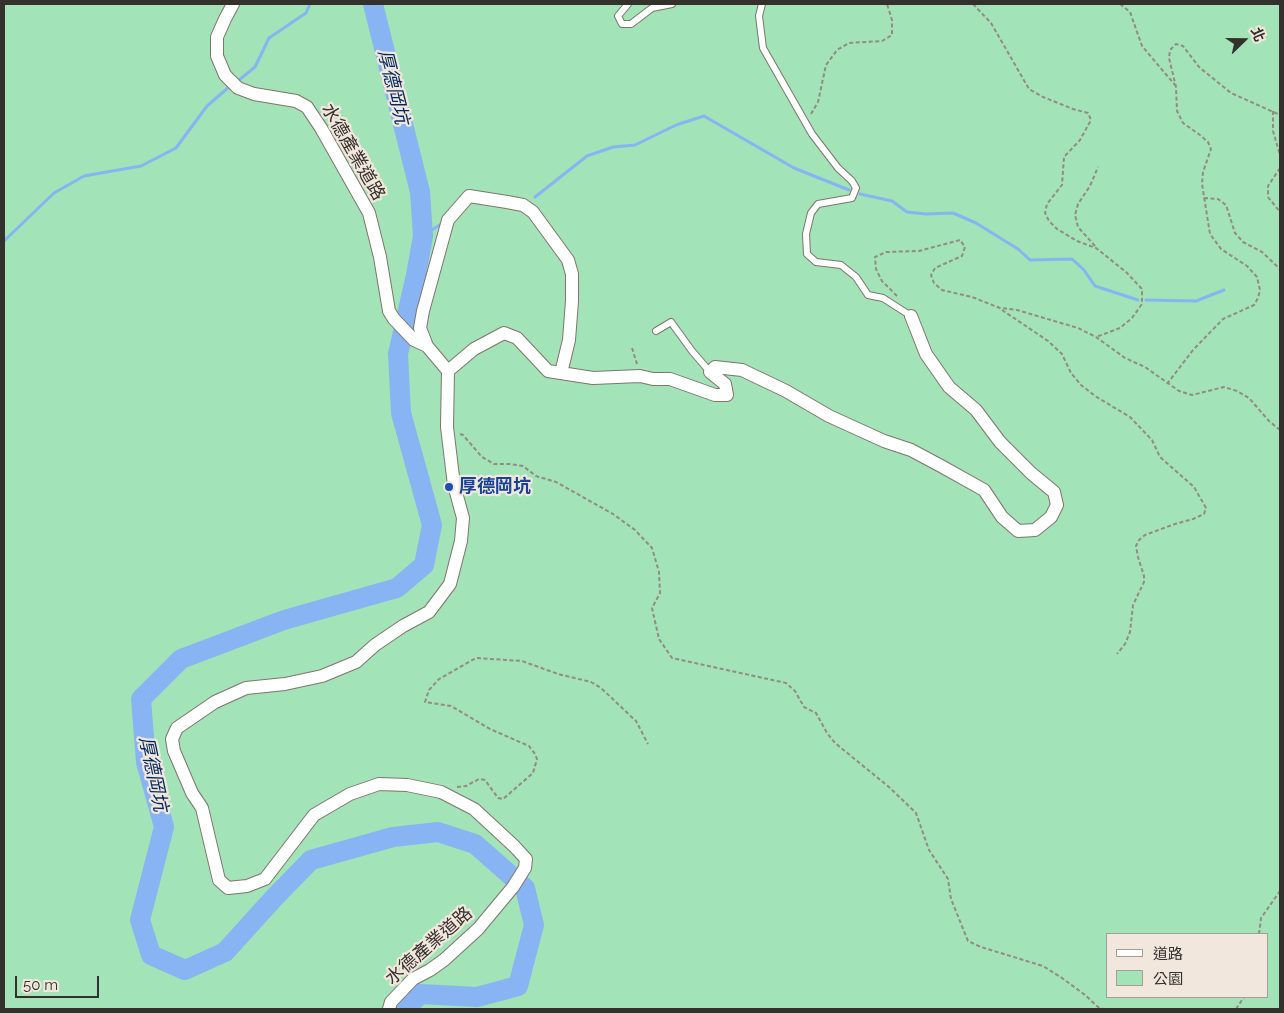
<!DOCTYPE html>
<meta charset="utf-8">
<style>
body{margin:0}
#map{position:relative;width:1284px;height:1013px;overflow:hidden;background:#f2e7dd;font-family:Raleway,"Noto Sans TC",sans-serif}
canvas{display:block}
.frame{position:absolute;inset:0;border:5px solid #34302c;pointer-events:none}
.legend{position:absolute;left:1106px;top:933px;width:162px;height:65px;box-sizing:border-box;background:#f2e7dd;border:1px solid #a69e96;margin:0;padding:6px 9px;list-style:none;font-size:15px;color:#34302c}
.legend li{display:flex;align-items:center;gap:10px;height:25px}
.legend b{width:25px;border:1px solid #a69e96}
.north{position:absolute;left:1219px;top:15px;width:50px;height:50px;-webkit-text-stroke:4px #f2e7dd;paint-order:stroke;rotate:68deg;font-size:14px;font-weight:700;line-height:20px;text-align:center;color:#34302c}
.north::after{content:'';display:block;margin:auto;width:18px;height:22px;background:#34302c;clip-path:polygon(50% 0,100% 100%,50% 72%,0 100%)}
.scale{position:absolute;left:15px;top:976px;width:84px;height:22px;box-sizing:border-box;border:2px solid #34302c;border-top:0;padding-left:6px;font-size:15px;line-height:18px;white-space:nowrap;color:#34302c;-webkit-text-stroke:4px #f2e7dd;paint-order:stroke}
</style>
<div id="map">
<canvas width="1284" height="1013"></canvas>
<div class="frame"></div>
<ul class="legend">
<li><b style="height:6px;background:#fff"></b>道路</li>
<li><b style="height:14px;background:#a2e3b7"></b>公園</li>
</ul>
<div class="north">北</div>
<div class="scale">50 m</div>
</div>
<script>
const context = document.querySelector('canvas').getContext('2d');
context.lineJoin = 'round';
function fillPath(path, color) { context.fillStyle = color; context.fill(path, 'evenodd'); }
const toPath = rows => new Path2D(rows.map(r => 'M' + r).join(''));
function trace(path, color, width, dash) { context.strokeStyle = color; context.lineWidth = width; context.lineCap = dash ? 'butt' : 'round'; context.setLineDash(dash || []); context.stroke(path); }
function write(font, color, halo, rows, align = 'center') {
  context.font = font + ' Raleway,"Noto Sans TC",sans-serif'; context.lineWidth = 4.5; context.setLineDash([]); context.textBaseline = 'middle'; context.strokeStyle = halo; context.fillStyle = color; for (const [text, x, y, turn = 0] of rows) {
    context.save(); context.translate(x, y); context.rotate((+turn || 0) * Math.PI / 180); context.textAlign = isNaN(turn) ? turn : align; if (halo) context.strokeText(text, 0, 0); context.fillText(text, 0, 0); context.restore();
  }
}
fillPath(toPath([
 [4,4,1280,4,1280,1009,4,1009],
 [1108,934,1268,934,1268,997,1108,997]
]), '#a2e3b7');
trace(toPath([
 [239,80,255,67,269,38,306,13,310,4],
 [860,194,892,201,907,212,926,214,953,213,976,223,1018,249,1030,260,1072,259,1084,270,1095,286,1138,300],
 [535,197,587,156,613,147,635,145,676,125,704,116,794,168,849,190],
 [423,236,441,224],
 [4,241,54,193,84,176,141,166,176,148,207,106,229,87],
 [1146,300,1196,301,1224,290]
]), '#89b4f3', 3);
trace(toPath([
 [373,4,420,192,423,236,416,275,398,354,401,413,432,525,424,565,397,588,284,620,181,659,141,699,146,762,164,827,140,920,151,955,185,970,225,952,273,899,311,860,393,837,438,832,475,844,525,888,534,925,518,986,477,997,420,994,406,1009]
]), '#89b4f3', 20);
const service = toPath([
 [628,4,618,16,622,24,631,24,652,8,672,4],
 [762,4,759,16,763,48,812,134,838,168,852,181,856,188,852,198,818,204,811,213,806,234,807,254,816,262,841,265,856,277,868,295,883,298,911,316],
 [656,331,671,322,692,351,710,372]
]);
const minor = toPath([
 [233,4,225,19,217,37,217,56,225,75,238,88,254,94,296,101,307,107,321,128,369,213,380,257,389,311,394,319,414,340,427,346,448,371,447,427,454,485,463,518,461,541,450,584,429,612,403,626,375,645,356,662,322,676,285,684,246,688,215,702,177,728,172,739,174,751,192,793,202,808,219,880,228,888,247,886,265,879,314,815,350,794,379,784,407,785,441,792,474,809,514,846,526,859,525,868,513,887,478,929,444,960,430,970,413,979,391,1002,389,1009],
 [427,346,420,328,423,311,448,220,469,196,507,202,523,205,533,212,568,260,572,274,572,301,569,340,561,373],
 [448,371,474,349,504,333,517,338,548,371,561,373,593,378,640,376,653,379,670,379,715,395,727,395,725,384,710,372,715,367,742,370,786,391,829,416,884,441,911,450,941,466,984,490,1002,517,1018,531,1035,530,1051,517,1057,505,1054,492,1031,473,1000,442,976,410,949,387,926,354,911,316]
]);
trace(service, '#7f756c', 8);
trace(minor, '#7f756c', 14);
trace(toPath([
 [973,4,991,23,1029,89,1043,97,1073,109,1088,113,1091,120,1080,140,1064,157,1062,185,1047,204,1045,213,1049,221,1057,229,1077,241,1096,248,1126,272,1142,289,1142,304,1132,318,1120,328,1096,337],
 [1120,4,1130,12,1142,46,1175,85],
 [1273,111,1273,131,1280,155],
 [811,114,818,102,826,65,837,50,849,43,882,41,892,35,892,20,887,4],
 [1280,168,1268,186,1268,197,1280,212],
 [1204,198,1218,199,1226,205,1235,233,1243,242,1262,252,1280,269],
 [1095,246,1078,227,1075,215,1078,204,1090,186,1098,167],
 [897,296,882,281,876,269,875,257,886,252,919,251,960,240,965,247,962,256,935,268,931,275,934,283,942,290,972,297,1000,308,1017,310,1078,328,1096,337,1125,358,1145,367,1179,391,1192,395,1224,387,1237,391,1249,398,1269,421,1280,430],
 [1002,310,1048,341,1062,354,1071,373,1081,385,1095,396,1130,417,1152,440,1160,457,1194,487,1206,508,1204,514,1193,519,1175,524,1145,535,1139,540,1136,546,1138,557,1144,576,1144,582,1133,605,1130,632,1125,644,1117,654],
 [632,348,637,364],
 [1167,384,1193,350,1223,319,1254,305,1258,298,1260,290,1257,277,1247,266,1221,249,1210,234,1202,184,1203,172,1211,149,1208,142,1200,135,1183,123,1177,111,1176,87,1169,58,1170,50,1176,44,1183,46,1199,67,1231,93,1280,115],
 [460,434,463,435,482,457,494,464,510,464,523,466,536,476,556,482,613,514,635,530,652,548,659,572,660,593,652,608,659,639,672,658,786,683,795,691,804,707,816,713,827,733,835,743,889,787,916,813,929,850,948,879,951,899,968,941,981,947,1043,966,1062,978,1085,995,1098,1007,1103,1009],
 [457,787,466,786,479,779,485,780,498,798,503,799,533,773,537,759,535,754,529,746,490,729,451,706,425,702,429,690,439,679,476,658,522,661,558,674,591,682,601,688,636,721,648,744],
 [1259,934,1261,918,1280,891],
 [1236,1009,1244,997]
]), '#938b84', 2, [4, 2.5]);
trace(service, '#fff', 6);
trace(minor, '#fff', 12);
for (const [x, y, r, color] of [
 [449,487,5,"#1a4fb4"]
]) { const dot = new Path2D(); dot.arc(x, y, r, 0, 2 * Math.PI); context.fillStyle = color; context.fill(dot); trace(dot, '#f2e7dd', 2); }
write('18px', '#34302c', '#f2e7dd', [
 ["水德產業道路",353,152,60],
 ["水德產業道路",429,946,-41]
]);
write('bold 18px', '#164399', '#f2e7dd', [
 ["厚德岡坑",459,487]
], 'left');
write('italic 19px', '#00295f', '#f2e7dd', [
 ["厚德岡坑",393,87,76],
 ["厚德岡坑",153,774,78]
]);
</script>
